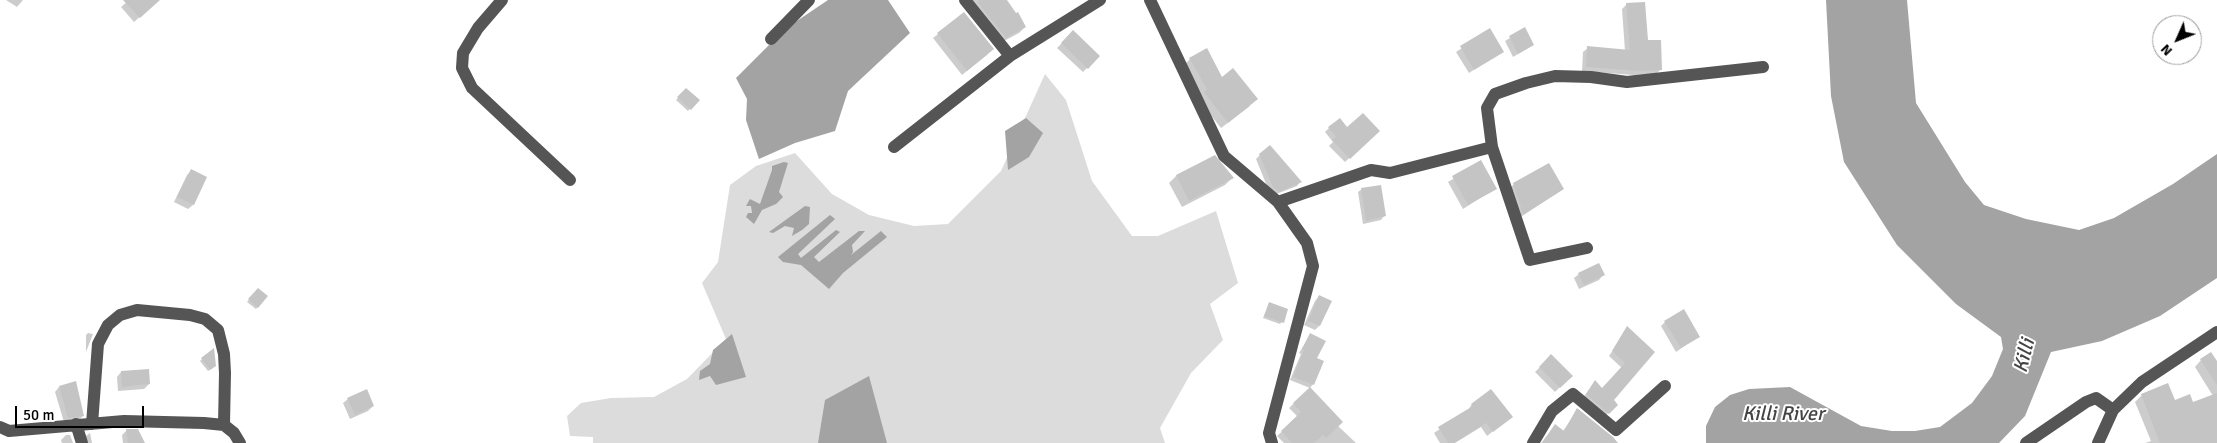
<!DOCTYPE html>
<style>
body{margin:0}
#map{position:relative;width:2217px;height:443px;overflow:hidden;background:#fff;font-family:Signika,sans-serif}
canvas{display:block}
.north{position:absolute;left:2152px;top:15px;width:50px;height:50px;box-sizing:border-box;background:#fff;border:1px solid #999;border-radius:50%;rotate:226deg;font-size:14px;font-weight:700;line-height:20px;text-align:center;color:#000}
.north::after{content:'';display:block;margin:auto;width:18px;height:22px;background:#000;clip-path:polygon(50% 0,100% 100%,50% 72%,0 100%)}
.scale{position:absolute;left:15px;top:406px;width:129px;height:22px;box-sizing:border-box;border:2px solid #000;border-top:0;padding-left:6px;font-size:15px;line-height:18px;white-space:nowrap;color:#000;-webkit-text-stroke:4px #fff;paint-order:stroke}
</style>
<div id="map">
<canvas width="2217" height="443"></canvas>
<div class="north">N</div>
<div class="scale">50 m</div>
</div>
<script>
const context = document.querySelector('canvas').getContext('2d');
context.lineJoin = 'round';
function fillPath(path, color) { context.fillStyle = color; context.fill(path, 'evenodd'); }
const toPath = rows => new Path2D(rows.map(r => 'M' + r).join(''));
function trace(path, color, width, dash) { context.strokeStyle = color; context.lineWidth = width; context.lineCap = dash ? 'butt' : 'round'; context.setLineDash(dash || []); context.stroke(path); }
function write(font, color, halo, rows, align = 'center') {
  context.font = font + ' Signika,sans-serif'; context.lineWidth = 4; context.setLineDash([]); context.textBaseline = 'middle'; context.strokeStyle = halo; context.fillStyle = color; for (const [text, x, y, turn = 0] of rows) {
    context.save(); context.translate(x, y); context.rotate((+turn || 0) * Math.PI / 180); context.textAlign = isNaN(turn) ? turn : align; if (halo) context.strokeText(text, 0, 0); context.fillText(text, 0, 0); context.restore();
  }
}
fillPath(toPath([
 [1045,74,1066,100,1092,181,1132,236,1158,236,1216,211,1238,283,1210,304,1223,340,1191,373,1160,428,1165,443,593,443,593,437,570,436,567,416,581,403,611,398,654,397,687,379,726,339,702,283,718,262,730,185,756,166,795,153,832,194,869,215,914,226,948,224,1001,171]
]), '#dcdcdc');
fillPath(toPath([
 [828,0,888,0,910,33,848,91,835,131,795,143,759,159,746,120,747,99,736,78,785,29],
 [1826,0,1907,0,1916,103,1965,182,1984,205,2026,219,2079,230,2114,218,2173,184,2217,154,2217,278,2160,316,2102,341,2051,352,2025,416,1999,443,1706,443,1706,426,1715,407,1730,395,1749,389,1790,387,1861,426,1892,431,1915,431,1940,427,1972,403,1992,376,2003,349,2001,337,1956,304,1897,245,1844,162,1831,96],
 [1026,118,1043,133,1029,157,1008,170,1005,131],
 [784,162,788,163,779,192,783,197,776,204,762,210,754,224,746,217,748,213,752,213,751,206,746,206,750,199,760,204,772,170,772,166],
 [805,206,810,207,809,224,802,230,792,236,794,228,785,226,773,233,769,232],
 [830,215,835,219,798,254,801,258,836,230,840,232,814,257,819,262,859,231,865,231,852,245,853,252,851,255,881,231,887,237,843,273,829,289,801,265,783,262,778,257],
 [732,334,746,377,716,385,710,376,699,380,700,371,710,364,713,350],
 [869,376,887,443,818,443,825,400]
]), '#a3a3a3');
fillPath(toPath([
 [6,0,23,0,17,7],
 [129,0,154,0,151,7,134,22,121,7],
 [963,0,1006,0,1025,27,1019,33,1000,43],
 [1627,4,1661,69,1656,74,1633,75,1582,71,1583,52,1588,48,1625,51,1622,9],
 [1524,29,1533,45,1513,57,1505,41],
 [1489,30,1502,51,1469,73,1456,52],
 [1073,32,1099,56,1083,72,1057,48],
 [938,34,988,54,962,75,933,38],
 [1190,59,1222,79,1250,106,1221,128,1198,99,1184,65],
 [686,89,698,100,688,111,676,100],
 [1329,128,1346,129,1378,131,1345,162,1329,146,1333,142,1325,132],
 [1260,155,1300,182,1297,186,1274,195,1269,191,1256,159],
 [1214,157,1232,178,1225,185,1182,207,1169,183,1176,176],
 [1481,162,1496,188,1463,209,1448,182],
 [191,171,206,178,193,205,188,209,174,202,187,175],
 [1514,184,1563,189,1519,218,1509,189],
 [1362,189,1384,216,1381,220,1363,224,1358,192],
 [1579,274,1603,275,1599,280,1579,289,1574,278],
 [258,289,266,297,256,309,247,302],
 [1319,296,1330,301,1319,326,1315,330,1304,325,1315,301],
 [1269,304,1282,322,1280,324,1263,318],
 [1665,322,1699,336,1676,352,1661,326],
 [1628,328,1653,352,1612,400,1617,405,1604,417,1582,399,1595,382,1602,389,1622,368,1609,356],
 [88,333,93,334,86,352,86,335],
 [1311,334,1315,358,1313,384,1310,388,1290,380,1301,354,1299,353],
 [1551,356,1571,376,1555,392,1535,372],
 [202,359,213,368,208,371,200,361],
 [2201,360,2217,361,2217,443,2145,443,2151,441,2135,402,2142,395,2193,404,2213,396,2195,367],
 [121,372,149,384,144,389,118,391,117,377],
 [75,383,83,416,78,421,64,422,55,392,59,387],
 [1310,388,1338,426,1356,443,1284,443,1277,436,1298,417,1289,408],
 [348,399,373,406,368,411,350,419,343,403],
 [1472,404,1506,421,1487,436,1481,427,1455,443,1440,443,1434,433,1468,410],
 [1578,410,1616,443,1541,443,1555,426,1563,431],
 [127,430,144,443,123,443,122,435],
 [90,433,92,443,84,443,83,438],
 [66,435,70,435,73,443,62,443,61,440]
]), '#0003');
fillPath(toPath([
 [123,0,160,0,140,18],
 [979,0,1007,0,1016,13,1018,12,1026,27,1006,38,977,2],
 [1645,2,1648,40,1661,40,1662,70,1638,71,1586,67,1587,46,1630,50,1626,3],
 [964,12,994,49,967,71,937,33],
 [1525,27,1534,45,1518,54,1509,36],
 [1490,28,1504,52,1474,70,1460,46],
 [1073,30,1100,56,1088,69,1061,43],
 [1207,48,1222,77,1233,68,1258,99,1228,123,1204,92,1207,89,1189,58],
 [686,88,700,100,691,110,677,97],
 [1363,113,1380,131,1350,159,1332,140,1336,137,1328,127,1340,118,1347,127],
 [1270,145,1302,182,1279,192,1273,187,1259,154],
 [1215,155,1234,178,1189,201,1176,175],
 [1481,160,1497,189,1468,205,1452,176],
 [1549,163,1564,189,1523,215,1513,183],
 [191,169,207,177,194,205,177,197],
 [1381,185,1386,216,1366,221,1361,188],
 [1599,263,1605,275,1584,285,1578,273],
 [258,288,268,296,258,308,248,299],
 [1319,295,1332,301,1320,326,1308,321],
 [1269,302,1288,309,1284,323,1264,316],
 [1684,309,1700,337,1681,348,1664,321],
 [1627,326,1655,352,1614,400,1618,405,1609,414,1586,394,1595,380,1602,388,1625,363,1612,351],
 [1310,333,1326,341,1317,358,1324,361,1314,385,1293,377,1304,350,1302,349],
 [214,348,216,366,210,370,201,358],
 [2211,352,2217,361,2217,385,2200,359],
 [1551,354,1573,376,1560,388,1539,367],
 [149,369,150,384,122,387,121,371],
 [76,381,84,416,68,418,59,386],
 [2168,383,2175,400,2190,394,2193,402,2217,393,2217,443,2160,443,2141,394],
 [1310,387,1343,422,1326,438,1323,435,1314,443,1292,443,1281,431,1301,412,1293,403],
 [367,389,374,406,355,415,347,398],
 [1491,389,1513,417,1493,432,1486,423,1454,443,1448,443,1438,427,1473,406,1471,404],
 [1577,408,1613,437,1618,443,1542,443,1555,424,1564,431],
 [126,429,138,429,145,443,128,443]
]), '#c4c4c4');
trace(toPath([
 [502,0,478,28,463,53,462,68,472,88,570,180],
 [965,0,1010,56],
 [1150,0,1224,156,1278,202,1307,243,1313,266,1269,433,1272,443],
 [771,39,809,0],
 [894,147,1010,56,1100,0],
 [1492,147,1487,108,1495,94,1526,83,1555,76,1591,77,1627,82,1763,67],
 [1278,202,1371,170,1390,173,1492,147,1530,260,1587,248],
 [76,424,82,443],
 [92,424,98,344,108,325,120,315,137,310,190,315,205,319,218,330,224,354,225,373,224,425],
 [0,427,9,431,124,421,204,423,224,425,234,433,240,443],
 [1533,443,1552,411,1573,394,1616,430,1665,386],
 [2026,443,2086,402,2096,398,2113,410,2142,382,2217,332],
 [2098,443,2113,410]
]), '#555', 12);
write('italic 20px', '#444', '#fff', [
 ["Killi",2025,356,-76],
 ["Killi River",1783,415]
]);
</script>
